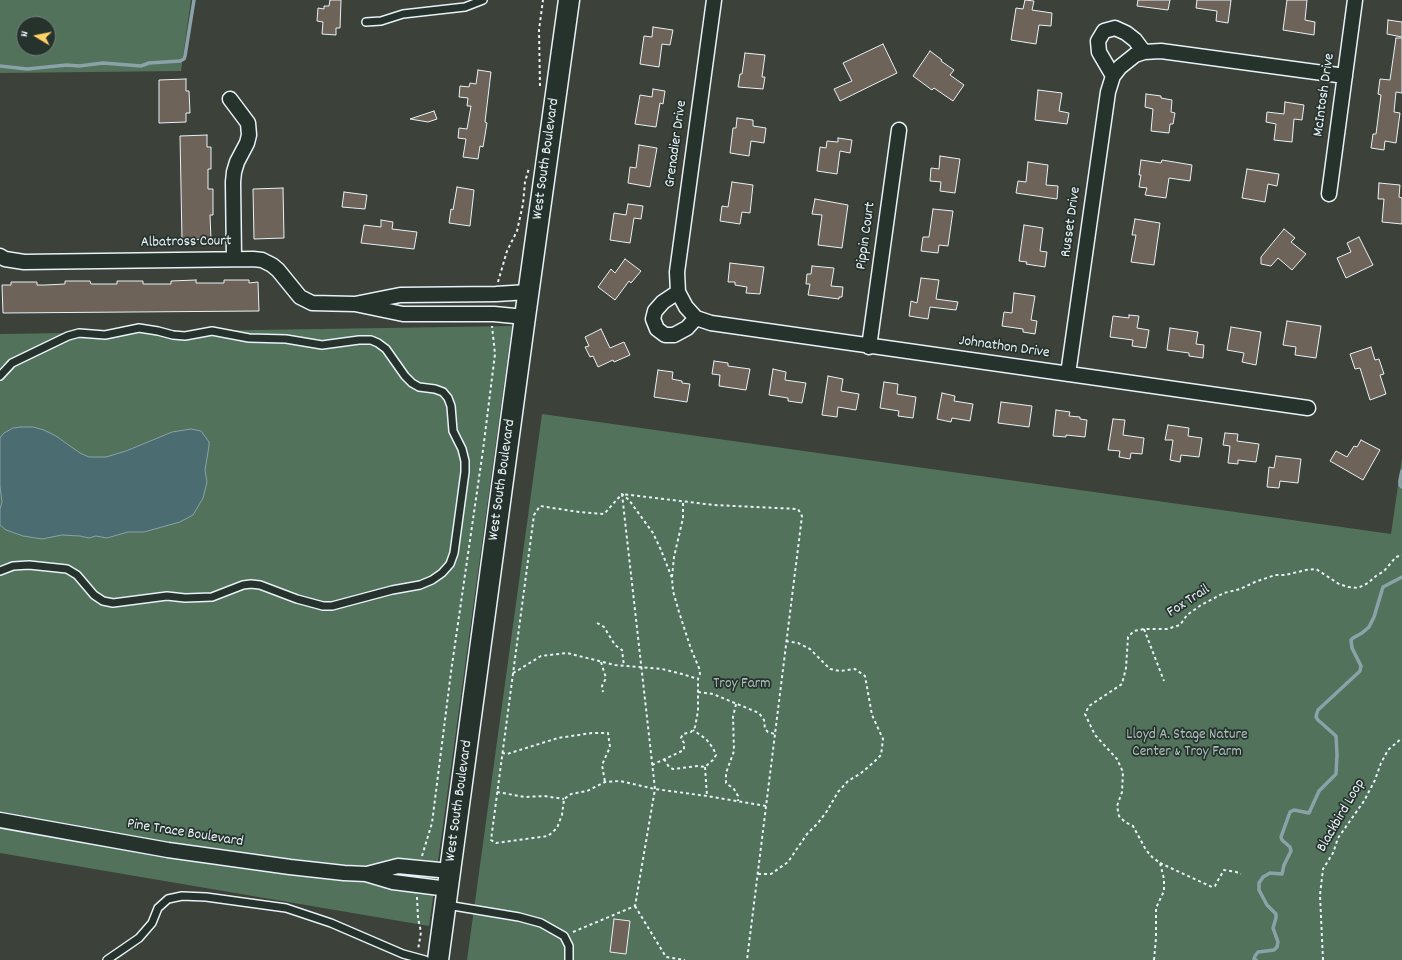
<!DOCTYPE html>
<style>
body{margin:0}
#map{position:relative;width:1402px;height:960px;overflow:hidden;background:#3c413a;font-family:Dekko,sans-serif}
canvas{display:block}
.north{position:absolute;left:16px;top:16px;width:40px;height:40px;box-sizing:border-box;background:#26332d;border:1px solid #747f7e;border-radius:50%;rotate:280deg;font-size:11px;font-weight:700;line-height:16px;text-align:center;color:#e8f1f8}
.north::after{content:'';display:block;margin:auto;width:14px;height:18px;background:#ffd166;clip-path:polygon(50% 0,100% 100%,50% 72%,0 100%)}
</style>
<div id="map">
<canvas width="1402" height="960"></canvas>
<div class="north">N</div>
</div>
<script>
const context = document.querySelector('canvas').getContext('2d');
context.lineJoin = 'round';
function fillPath(path, color) { context.fillStyle = color; context.fill(path, 'evenodd'); }
const toPath = rows => new Path2D(rows.map(r => 'M' + r).join(''));
function trace(path, color, width, dash) { context.strokeStyle = color; context.lineWidth = width; context.lineCap = dash ? 'butt' : 'round'; context.setLineDash(dash || []); context.stroke(path); }
function write(font, color, halo, rows, align = 'center') {
  context.font = font + ' Dekko,sans-serif'; context.lineWidth = 3.5; context.setLineDash([]); context.textBaseline = 'middle'; context.strokeStyle = halo; context.fillStyle = color; for (const [text, x, y, turn = 0] of rows) {
    context.save(); context.translate(x, y); context.rotate((+turn || 0) * Math.PI / 180); context.textAlign = isNaN(turn) ? turn : align; if (halo) context.strokeText(text, 0, 0); context.fillText(text, 0, 0); context.restore();
  }
}
fillPath(toPath([
 [0,0,191,0,181,71,0,73],
 [24,24,48,24,48,48,24,48],
 [512,326,429,926,0,853,0,334],
 [542,414,1391,534,1402,458,1402,960,467,960]
]), '#52725c');
const water = toPath([
 [21,427,33,427,44,430,56,436,80,453,89,457,106,457,126,451,172,432,191,429,201,431,209,442,209,446,205,470,207,482,203,498,193,515,180,522,144,532,128,532,107,538,96,536,89,538,80,536,62,535,42,539,23,536,6,530,0,525,0,509,2,502,0,486,0,438,4,433,13,428,21,427]
]);
fillPath(water, '#4b6d72');
trace(water, '#8aa2a8', 1);
trace(toPath([
 [0,66,27,69,67,65,79,66,103,63,141,66,149,63,180,61,184,59,185,56,194,0],
 [1402,471,1400,480,1400,485,1402,487],
 [1256,960,1254,959,1255,956,1258,952,1274,950,1277,947,1278,942,1273,928,1276,918,1276,914,1267,905,1259,890,1259,883,1263,877,1270,873,1282,874,1284,865,1291,851,1290,847,1282,840,1281,837,1290,812,1294,810,1309,813,1319,791,1336,774,1337,755,1336,736,1318,720,1316,717,1317,713,1318,710,1360,671,1361,666,1352,648,1351,640,1353,638,1362,633,1369,627,1374,617,1383,587,1402,577]
]), '#8aa2a8', 3.5);
const building = toPath([
 [330,0,341,0,340,28,336,28,336,35,322,34,323,22,317,21,318,8,324,9,324,6,329,6,330,0],
 [1025,0,1034,1,1032,10,1052,13,1051,26,1039,25,1036,44,1011,40,1016,8,1023,9,1025,0],
 [1138,0,1170,0,1168,10,1137,6,1138,0],
 [1197,0,1231,0,1228,23,1216,21,1217,11,1196,8,1197,0],
 [1287,0,1307,0,1305,20,1315,22,1314,35,1283,30,1287,0],
 [1388,20,1402,22,1402,37,1387,34,1388,20],
 [653,27,673,30,670,45,662,44,659,67,640,64,644,36,652,37,653,27],
 [1396,38,1402,38,1402,93,1396,92,1394,112,1400,113,1396,143,1385,141,1384,150,1371,148,1373,134,1376,134,1381,95,1378,94,1380,79,1390,80,1396,38],
 [883,44,897,73,840,101,834,89,852,81,843,63,883,44],
 [930,51,942,60,941,61,954,70,950,75,964,85,953,101,934,88,932,90,913,76,930,51],
 [745,53,765,55,762,77,765,77,763,89,738,87,740,74,742,74,745,53],
 [478,70,491,72,485,122,487,123,483,147,480,146,478,159,463,157,466,139,458,138,459,128,467,129,471,106,467,106,468,98,459,97,460,86,469,87,470,83,476,84,478,70],
 [186,79,186,91,189,91,190,113,186,113,186,122,159,123,159,80,186,79],
 [653,89,665,91,663,104,660,103,656,127,635,124,640,95,652,97,653,89],
 [1038,90,1062,93,1059,111,1069,113,1067,124,1035,120,1038,90],
 [1146,94,1161,96,1161,98,1172,100,1171,112,1175,113,1173,124,1170,124,1169,133,1151,131,1153,109,1145,107,1146,94],
 [1285,102,1304,105,1302,120,1294,119,1292,142,1274,140,1276,124,1266,122,1267,112,1284,114,1285,102],
 [434,111,437,119,428,122,410,119,434,111],
 [737,118,753,120,753,126,766,128,764,143,751,141,749,156,730,153,733,128,736,128,737,118],
 [207,135,207,147,211,147,211,169,208,169,208,189,213,189,213,215,210,215,211,239,182,240,180,136,207,135],
 [838,138,852,140,850,153,840,151,837,174,817,171,820,147,826,148,827,141,838,142,838,138],
 [639,145,657,148,650,187,628,183,630,167,636,168,639,145],
 [940,156,960,159,955,193,940,191,941,182,930,181,931,168,939,169,940,156],
 [1141,160,1161,163,1162,160,1192,165,1190,181,1169,178,1166,198,1145,195,1147,188,1139,187,1141,175,1139,175,1141,160],
 [1028,162,1048,165,1046,185,1058,186,1057,199,1016,193,1018,181,1026,182,1028,162],
 [1247,169,1279,174,1277,186,1268,184,1265,202,1242,198,1247,169],
 [732,182,753,185,750,213,742,212,740,224,720,221,722,206,728,207,732,182],
 [1379,183,1400,185,1399,197,1402,198,1402,224,1382,222,1384,199,1378,199,1379,183],
 [457,187,474,190,470,226,449,223,451,209,453,210,457,187],
 [283,188,284,238,254,239,253,189,283,188],
 [344,192,367,195,365,209,342,207,344,192],
 [815,199,848,205,842,248,818,245,822,215,812,214,815,199],
 [628,204,643,206,641,219,634,218,630,243,610,240,614,213,626,215,628,204],
 [933,209,953,211,948,246,939,245,938,253,921,251,923,237,929,237,933,209],
 [1135,219,1160,223,1154,265,1131,262,1136,235,1132,235,1135,219],
 [381,220,393,222,392,229,417,232,414,249,361,243,364,225,381,227,381,220],
 [1024,225,1043,228,1040,251,1047,252,1045,267,1026,264,1027,262,1019,261,1024,225],
 [1284,229,1295,238,1291,242,1306,254,1292,270,1278,258,1271,266,1261,264,1261,257,1284,229],
 [1359,237,1373,265,1346,278,1337,258,1351,252,1347,243,1359,237],
 [625,259,641,271,631,283,629,281,615,300,598,287,611,269,615,273,625,259],
 [730,263,764,267,760,294,746,293,747,287,735,285,735,282,728,282,730,263],
 [812,266,834,268,831,286,843,287,842,297,839,297,839,299,808,295,810,284,806,284,807,274,811,274,812,266],
 [921,278,939,280,936,299,958,302,956,310,930,307,928,319,909,316,911,301,917,303,921,278],
 [196,280,196,283,224,283,224,280,249,280,249,283,258,282,259,311,3,313,2,285,11,285,11,282,37,282,37,285,45,285,65,284,65,281,90,281,91,284,117,284,117,281,143,281,143,284,171,284,171,281,196,280],
 [1014,293,1035,296,1031,320,1037,321,1035,334,1023,332,1023,329,1002,326,1004,312,1012,313,1014,293],
 [1129,315,1139,316,1137,328,1149,330,1146,348,1132,346,1133,340,1110,337,1113,316,1129,318,1129,315],
 [1287,321,1321,326,1316,358,1295,355,1296,347,1283,345,1287,321],
 [1231,327,1261,332,1256,365,1242,362,1244,353,1227,350,1231,327],
 [1170,328,1198,332,1196,344,1204,345,1203,358,1189,356,1189,353,1167,350,1170,328],
 [601,329,610,348,624,342,630,355,614,362,613,360,598,367,593,356,590,357,585,347,589,346,585,337,601,329],
 [1371,347,1375,360,1379,359,1384,374,1380,375,1386,394,1370,400,1360,368,1355,369,1350,354,1371,347],
 [714,361,728,363,728,366,750,369,746,390,719,386,720,375,712,374,714,361],
 [773,369,786,372,785,380,806,383,802,403,788,401,788,398,769,395,773,369],
 [658,370,673,372,672,379,682,381,682,383,690,384,687,402,654,397,658,370],
 [828,376,843,379,841,391,859,394,856,410,838,407,837,417,822,415,828,376],
 [884,382,898,384,897,394,916,397,913,418,898,416,899,411,880,408,884,382],
 [942,393,955,396,954,401,973,404,970,421,952,418,951,422,937,419,942,393],
 [1001,402,1032,406,1029,427,998,423,1001,402],
 [1056,410,1070,412,1069,416,1080,417,1080,419,1087,420,1085,437,1066,435,1066,437,1053,436,1056,410],
 [1113,419,1125,420,1123,435,1144,438,1142,454,1131,453,1130,459,1119,457,1120,451,1108,450,1113,419],
 [1168,425,1189,428,1188,436,1202,438,1199,457,1181,455,1180,462,1170,460,1173,440,1165,440,1168,425],
 [1225,433,1238,434,1237,441,1259,444,1256,462,1238,460,1238,464,1228,463,1230,446,1223,445,1225,433],
 [1361,440,1380,450,1363,480,1330,461,1336,451,1347,457,1354,446,1357,447,1361,440],
 [1276,456,1301,459,1298,483,1280,481,1279,488,1267,487,1269,467,1274,468,1276,456],
 [614,919,630,921,626,954,610,952,614,919]
]);
fillPath(building, '#6e6359');
trace(building, '#e8f1f8', 1);
const service = toPath([
 [366,22,381,21,403,14,465,7,483,0],
 [0,376,12,363,68,336,79,333,105,335,139,328,158,331,173,335,185,336,212,331,249,338,286,339,322,345,359,340,371,340,378,343,386,349,405,376,412,383,419,387,435,389,443,392,448,398,451,406,453,431,462,449,465,461,465,472,454,553,450,564,442,573,432,580,420,585,392,590,332,606,323,606,297,599,260,585,251,584,243,585,212,597,185,598,167,596,113,603,103,601,94,595,77,575,67,569,29,565,13,566,0,571],
 [447,905,519,917,541,923,564,936,569,946,569,960],
 [107,960,139,938,152,923,158,908,168,899,182,896,206,897,286,908,331,923,403,954,425,960]
]);
const minor = toPath([
 [714,0,677,272,678,292,686,307,696,318,711,323,1308,408],
 [1113,76,1099,52,1098,41,1104,31,1115,28,1126,33,1135,40,1144,52],
 [230,99,248,123,249,135,247,143,237,162,234,172,233,182,234,259],
 [1329,194,1355,0],
 [0,256,5,259,24,262,253,259,262,260,272,265,278,270,300,297,312,303,355,304],
 [678,292,663,302,655,311,653,319,657,329,665,335,674,335,687,328,696,318],
 [525,317,494,314,403,314,355,304,400,295,496,294,528,292],
 [869,347,899,130],
 [1068,374,1108,92,1113,76,1120,67,1135,55,1144,52,1161,51,1345,76],
 [0,820,168,850,290,867,344,873,366,874,393,882,448,889],
 [367,874,398,866,450,871]
]);
const secondary = toPath([
 [438,960,525,317,569,0]
]);
trace(service, '#e8f1f8', 10);
trace(minor, '#e8f1f8', 17);
trace(secondary, '#e8f1f8', 23);
trace(toPath([
 [540,86,539,30,543,0],
 [498,282,507,251,517,231,523,204,525,182,529,168],
 [672,577,674,557,683,518,683,501],
 [597,623,604,627,615,645,622,650,624,666],
 [1144,629,1164,681],
 [601,662,606,678,602,686,603,692],
 [513,673,520,669,541,656,567,653,615,665,662,669,682,674,698,679],
 [698,692,713,694,759,713,764,720,765,729,768,732,775,734],
 [736,704,733,717,734,751,726,773,726,783,734,789,738,796,738,801],
 [502,753,507,754,558,738,592,733,608,733,610,747,602,765,605,782],
 [664,759,669,767,673,769,698,766,705,767,713,760,716,755,713,748,706,739,693,730],
 [652,765,684,750,684,743,681,738,683,734,691,732,695,727,698,711,698,679,700,674,699,668,691,649,679,612,673,591,672,578,661,550,653,533,629,500,622,494,604,514,579,512,540,506,534,515,491,840,496,843,548,836,557,828,562,815,564,799,571,794,587,791,605,782,620,781,655,789,707,796,766,806],
 [705,767,707,796],
 [497,792,525,797,544,796,564,799],
 [422,856,432,823,451,672,483,450,495,354,492,326],
 [1160,863,1212,887,1215,886,1217,882,1224,870,1236,872,1241,874],
 [758,874,771,874,788,862,807,834,818,823,827,811,838,792,848,781,860,774,874,762,881,755,883,739,872,715,865,676,855,669,840,671,830,669,810,649,798,643,786,641],
 [417,897,418,918,421,932,418,950],
 [635,906,666,957,685,960],
 [573,932,635,906,655,789,622,494,714,505,798,509,802,516,747,960],
 [1154,960,1156,938,1156,908,1164,891,1164,879,1160,863,1152,857,1146,850,1133,826,1125,822,1119,816,1117,806,1122,792,1123,772,1117,759,1095,735,1085,714,1089,706,1122,684,1126,668,1128,637,1134,631,1144,629,1167,629,1180,625,1187,615,1201,605,1224,593,1240,589,1255,582,1275,575,1285,575,1306,570,1316,569,1339,584,1348,587,1358,588,1368,583,1376,576,1384,571,1396,557,1402,555],
 [1323,960,1320,895,1323,869,1333,853,1338,838,1364,801,1375,780,1381,763,1388,750,1402,738]
]), '#e8f1f8', 2, [3, 3]);
trace(service, '#26332d', 7);
trace(minor, '#26332d', 14);
trace(secondary, '#26332d', 20);
write('15px', '#e8f1f8', '#26332d', [
 ["McIntosh Drive",1325,95,-82],
 ["Grenadier Drive",677,144,-82],
 ["West South Boulevard",547,159,-82],
 ["Russet Drive",1072,222,-82],
 ["Pippin Court",867,236,-82],
 ["Albatross Court",186,243,-1],
 ["Johnathon Drive",1004,348,8],
 ["West South Boulevard",503,480,-82],
 ["Fox Trail",1189,602,-33],
 ["West South Boulevard",460,801,-82],
 ["Blackbird Loop",1342,816,-60],
 ["Pine Trace Boulevard",185,834,9]
]);
write('15px', '#acbeba', '#26332d', [
 ["Troy Farm",742,685],
 ["Lloyd A. Stage Nature",1187,736],
 ["Center & Troy Farm",1187,753]
]);
</script>
